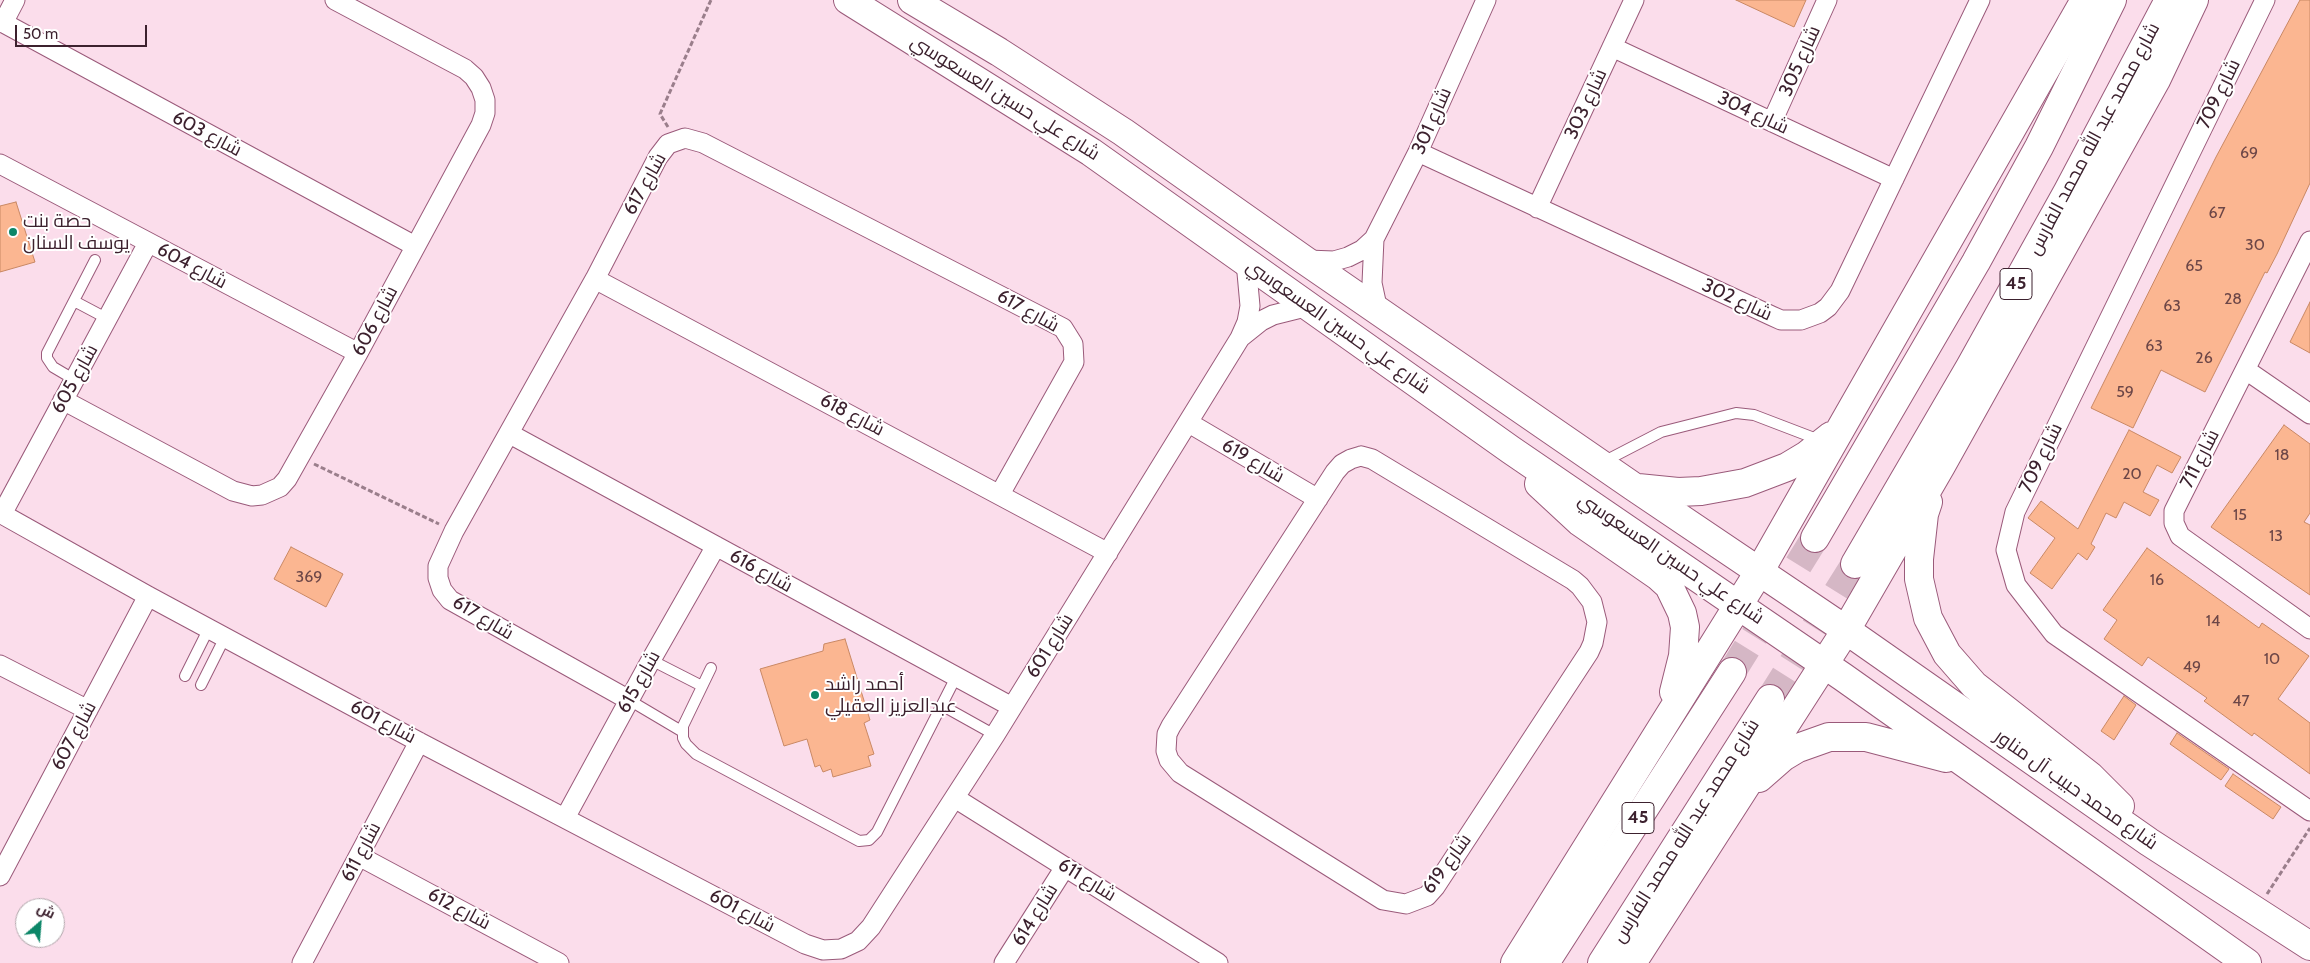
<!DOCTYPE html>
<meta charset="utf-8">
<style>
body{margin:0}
#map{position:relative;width:2310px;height:963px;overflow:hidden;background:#fbddeb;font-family:Cabin,Cairo,sans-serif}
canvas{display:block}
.north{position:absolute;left:15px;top:898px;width:50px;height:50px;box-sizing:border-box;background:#fff;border:1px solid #b1a6ab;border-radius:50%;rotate:27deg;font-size:14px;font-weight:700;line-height:20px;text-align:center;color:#3c212e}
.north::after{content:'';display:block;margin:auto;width:18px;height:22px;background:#0c8668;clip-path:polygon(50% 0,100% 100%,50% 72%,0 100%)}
.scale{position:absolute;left:15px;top:25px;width:132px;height:22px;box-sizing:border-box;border:2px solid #3c212e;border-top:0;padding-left:6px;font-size:15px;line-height:18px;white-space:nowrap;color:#3c212e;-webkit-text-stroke:4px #fff;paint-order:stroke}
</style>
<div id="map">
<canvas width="2310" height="963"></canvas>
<div class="north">ش</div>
<div class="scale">50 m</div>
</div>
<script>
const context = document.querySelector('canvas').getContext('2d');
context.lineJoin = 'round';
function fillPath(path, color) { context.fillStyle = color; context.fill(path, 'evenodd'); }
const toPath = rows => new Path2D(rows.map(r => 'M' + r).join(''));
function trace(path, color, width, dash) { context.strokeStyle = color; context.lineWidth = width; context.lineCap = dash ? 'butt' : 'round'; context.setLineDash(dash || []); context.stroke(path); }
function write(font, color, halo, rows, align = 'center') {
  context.font = font + ' Cabin,Cairo,sans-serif'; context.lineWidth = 4; context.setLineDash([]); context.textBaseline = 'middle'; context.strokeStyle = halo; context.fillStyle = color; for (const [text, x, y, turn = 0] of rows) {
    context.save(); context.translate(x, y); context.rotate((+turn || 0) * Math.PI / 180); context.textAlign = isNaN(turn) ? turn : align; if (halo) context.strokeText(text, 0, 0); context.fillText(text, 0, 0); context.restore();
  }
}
const building = toPath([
 [1736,0,1806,0,1794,27,1736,0],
 [2300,0,2310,0,2310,183,2277,254,2267,273,2265,272,2205,392,2161,370,2133,428,2091,408,2216,157,2300,0],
 [16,202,35,262,0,272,0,206,16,202],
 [2310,302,2310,353,2290,342,2310,302],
 [2284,425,2310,444,2310,513,2304,522,2310,525,2310,595,2211,527,2284,425],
 [2129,430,2181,457,2172,473,2157,465,2143,492,2159,500,2150,516,2124,502,2116,518,2106,513,2091,544,2095,547,2087,560,2078,553,2052,589,2030,573,2055,538,2028,518,2041,501,2078,529,2129,430],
 [291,547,343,574,326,607,274,579,291,547],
 [2147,548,2259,628,2262,623,2309,656,2278,699,2310,723,2310,774,2254,733,2252,736,2204,701,2207,698,2148,657,2142,666,2104,639,2117,620,2103,610,2147,548],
 [845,639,870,720,864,723,874,754,868,756,871,766,833,777,831,769,823,772,820,765,815,767,807,739,784,746,760,669,823,651,824,644,845,639],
 [2124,696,2136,705,2114,740,2101,731,2124,696],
 [2177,733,2229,769,2221,780,2170,744,2177,733],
 [2233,774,2281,807,2273,819,2225,786,2233,774]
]);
fillPath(building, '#fbb691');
trace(building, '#c98864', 1);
trace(toPath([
 [1732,672,1815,538],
 [1770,699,1855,564]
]), '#d5b7c5', 28, [28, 14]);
const lane = toPath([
 [74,301,108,319],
 [75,380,53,367,47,358,47,353,95,260],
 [1603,462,1661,432,1736,413,1754,415,1822,441],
 [651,660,702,686],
 [711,668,683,726,683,738,686,744,696,754,859,841,869,840,877,832,956,677],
 [185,676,209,628],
 [201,685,225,637],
 [629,700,683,732],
 [943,706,995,735]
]);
const street = toPath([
 [2265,0,2015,512,2006,550,2016,585,2054,634,2310,811],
 [0,21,415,246],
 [3,23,15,0],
 [1612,47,1894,179],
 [1772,122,1827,0],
 [1418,152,1772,316,1781,320,1801,320,1820,313,1828,307,1840,291,1980,0],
 [0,164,358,353],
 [1537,208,1634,0],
 [2310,241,2181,497,2174,511,2174,523,2180,536,2310,629],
 [1307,260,1334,261,1348,257,1362,250,1374,239],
 [595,279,1108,553],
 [1378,311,1372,283,1374,239,1418,152,1486,0],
 [1241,337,1261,321,1273,315,1309,306],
 [2246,370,2310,414],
 [63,400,233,491,252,496,262,495,280,487,287,479,358,353,481,125,485,113,485,100,481,88,474,77,465,69,335,0],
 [1189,423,1318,499],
 [510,434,1012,707],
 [1361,456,1372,459,1573,580,1580,586,1592,602,1597,622,1593,643,1589,652,1435,887,1427,896,1406,904,1383,900,1180,773,1169,760,1166,751,1167,734,1171,726,1335,472,1342,464,1351,459,1361,456],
 [0,513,148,596,419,742,805,944,823,950,841,949,858,941,871,927,995,735,1240,338,1247,322,1250,306,1246,262],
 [2,514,148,243],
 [0,665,88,710],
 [629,700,450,600,442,590,438,578,438,566,454,531,595,279,658,157,668,144,685,138,703,143,1063,328,1073,344,1074,362,1000,494],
 [955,798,1218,963],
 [565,818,651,660,716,546],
 [359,856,559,963],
 [0,876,148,596],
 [302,963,419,742],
 [1004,963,1065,867]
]);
const secondary = toPath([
 [848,0,1091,152,1511,450,1843,677,2247,963],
 [912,0,999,52,1123,132,1303,259,1634,487,1846,630,2149,842,2310,946],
 [1539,484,1580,522,1658,576,1669,586,1682,613,1685,627,1683,656,1674,692],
 [1638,488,1678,492,1701,491,1745,483,1787,467,1807,455,1831,436],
 [1928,502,1924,514,1919,559,1919,579,1928,618,1947,654,1974,685,2090,776,2120,806],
 [1759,778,1783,757,1798,748,1829,737,1866,737,1946,758],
 [1515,963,1759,572,2085,0],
 [1632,963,1846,630,1941,466,2156,80,2194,0]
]);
const primary = toPath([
 [1815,538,1976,262,2039,147,2112,0],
 [1855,564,1970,367,2068,191,2169,0],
 [1545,963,1732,672],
 [1602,963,1770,699]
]);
trace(lane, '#9a5a7a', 12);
trace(street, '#9a5a7a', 21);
trace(secondary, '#9a5a7a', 30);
trace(primary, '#9a5a7a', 30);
trace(toPath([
 [668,127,660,114,711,0],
 [314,464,439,524],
 [2267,894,2310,828]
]), '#9a7e8b', 3, [5, 2.5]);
trace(lane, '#fff', 10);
trace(street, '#fff', 19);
trace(secondary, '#fff', 28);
trace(primary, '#fff', 28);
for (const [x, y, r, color] of [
 [13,232,5,"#0c8668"],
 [815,695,5,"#0c8668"]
]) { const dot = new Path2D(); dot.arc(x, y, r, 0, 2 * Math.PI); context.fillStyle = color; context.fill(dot); trace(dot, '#fff', 2); }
write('16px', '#6c4647', null, [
 ["69",2249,153],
 ["67",2217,213],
 ["30",2255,245],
 ["65",2194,266],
 ["28",2233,299],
 ["63",2172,306],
 ["63",2154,346],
 ["26",2204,358],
 ["59",2125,392],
 ["18",2282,455],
 ["20",2132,474],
 ["15",2240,515],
 ["13",2276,536],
 ["369",309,577],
 ["16",2157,580],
 ["14",2213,621],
 ["10",2272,659],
 ["49",2192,667],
 ["47",2241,701]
]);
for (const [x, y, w] of [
 [2016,284,32],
 [1638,818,32]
]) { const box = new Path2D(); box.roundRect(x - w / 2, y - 15.5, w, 31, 4); context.fillStyle = '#fff'; context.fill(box); trace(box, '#3c212e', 1); }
write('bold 18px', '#3c212e', null, [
 ["45",2016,284],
 ["45",1638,818]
]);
write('19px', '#3c212e', '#fff', [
 ["شارع 305",1800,61,-66],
 ["شارع 709",2219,94,-64],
 ["شارع علي حسين العسعوسي",1005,98,32],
 ["شارع 303",1586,104,-65],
 ["شارع 304",1753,113,25],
 ["شارع 301",1432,121,-66],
 ["شارع 603",207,134,28],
 ["شارع محمد عبد الله محمد الفارس",2094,139,-62],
 ["شارع 617",645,184,-61],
 ["شارع 604",192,266,28],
 ["شارع 302",1737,300,25],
 ["شارع 617",1028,311,29],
 ["شارع 606",375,321,-62],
 ["شارع علي حسين العسعوسي",1338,327,35],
 ["شارع 605",75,379,-61],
 ["شارع 618",852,415,28],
 ["شارع 709",2041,458,-64],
 ["شارع 711",2200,459,-63],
 ["شارع 619",1253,461,30],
 ["شارع علي حسين العسعوسي",1671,559,34],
 ["شارع 616",761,571,29],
 ["شارع 617",483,618,31],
 ["شارع 601",1050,646,-58],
 ["شارع 615",639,682,-61],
 ["شارع 601",383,722,28],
 ["شارع 607",74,736,-62],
 ["شارع محمد حبيب آل مناور",2076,790,35],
 ["شارع محمد عبد الله محمد الفارس",1686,831,-58],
 ["شارع 611",361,852,-62],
 ["شارع 619",1447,864,-54],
 ["شارع 611",1087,880,32],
 ["شارع 612",459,909,28],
 ["شارع 601",742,911,28],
 ["شارع 614",1035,915,-58]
]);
write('19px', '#3c212e', '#fff', [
 ["حصة بنت",23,221],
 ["يوسف السنان",23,243],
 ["أحمد راشد",825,684],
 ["عبدالعزيز العقيلي",825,706]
], 'left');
</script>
